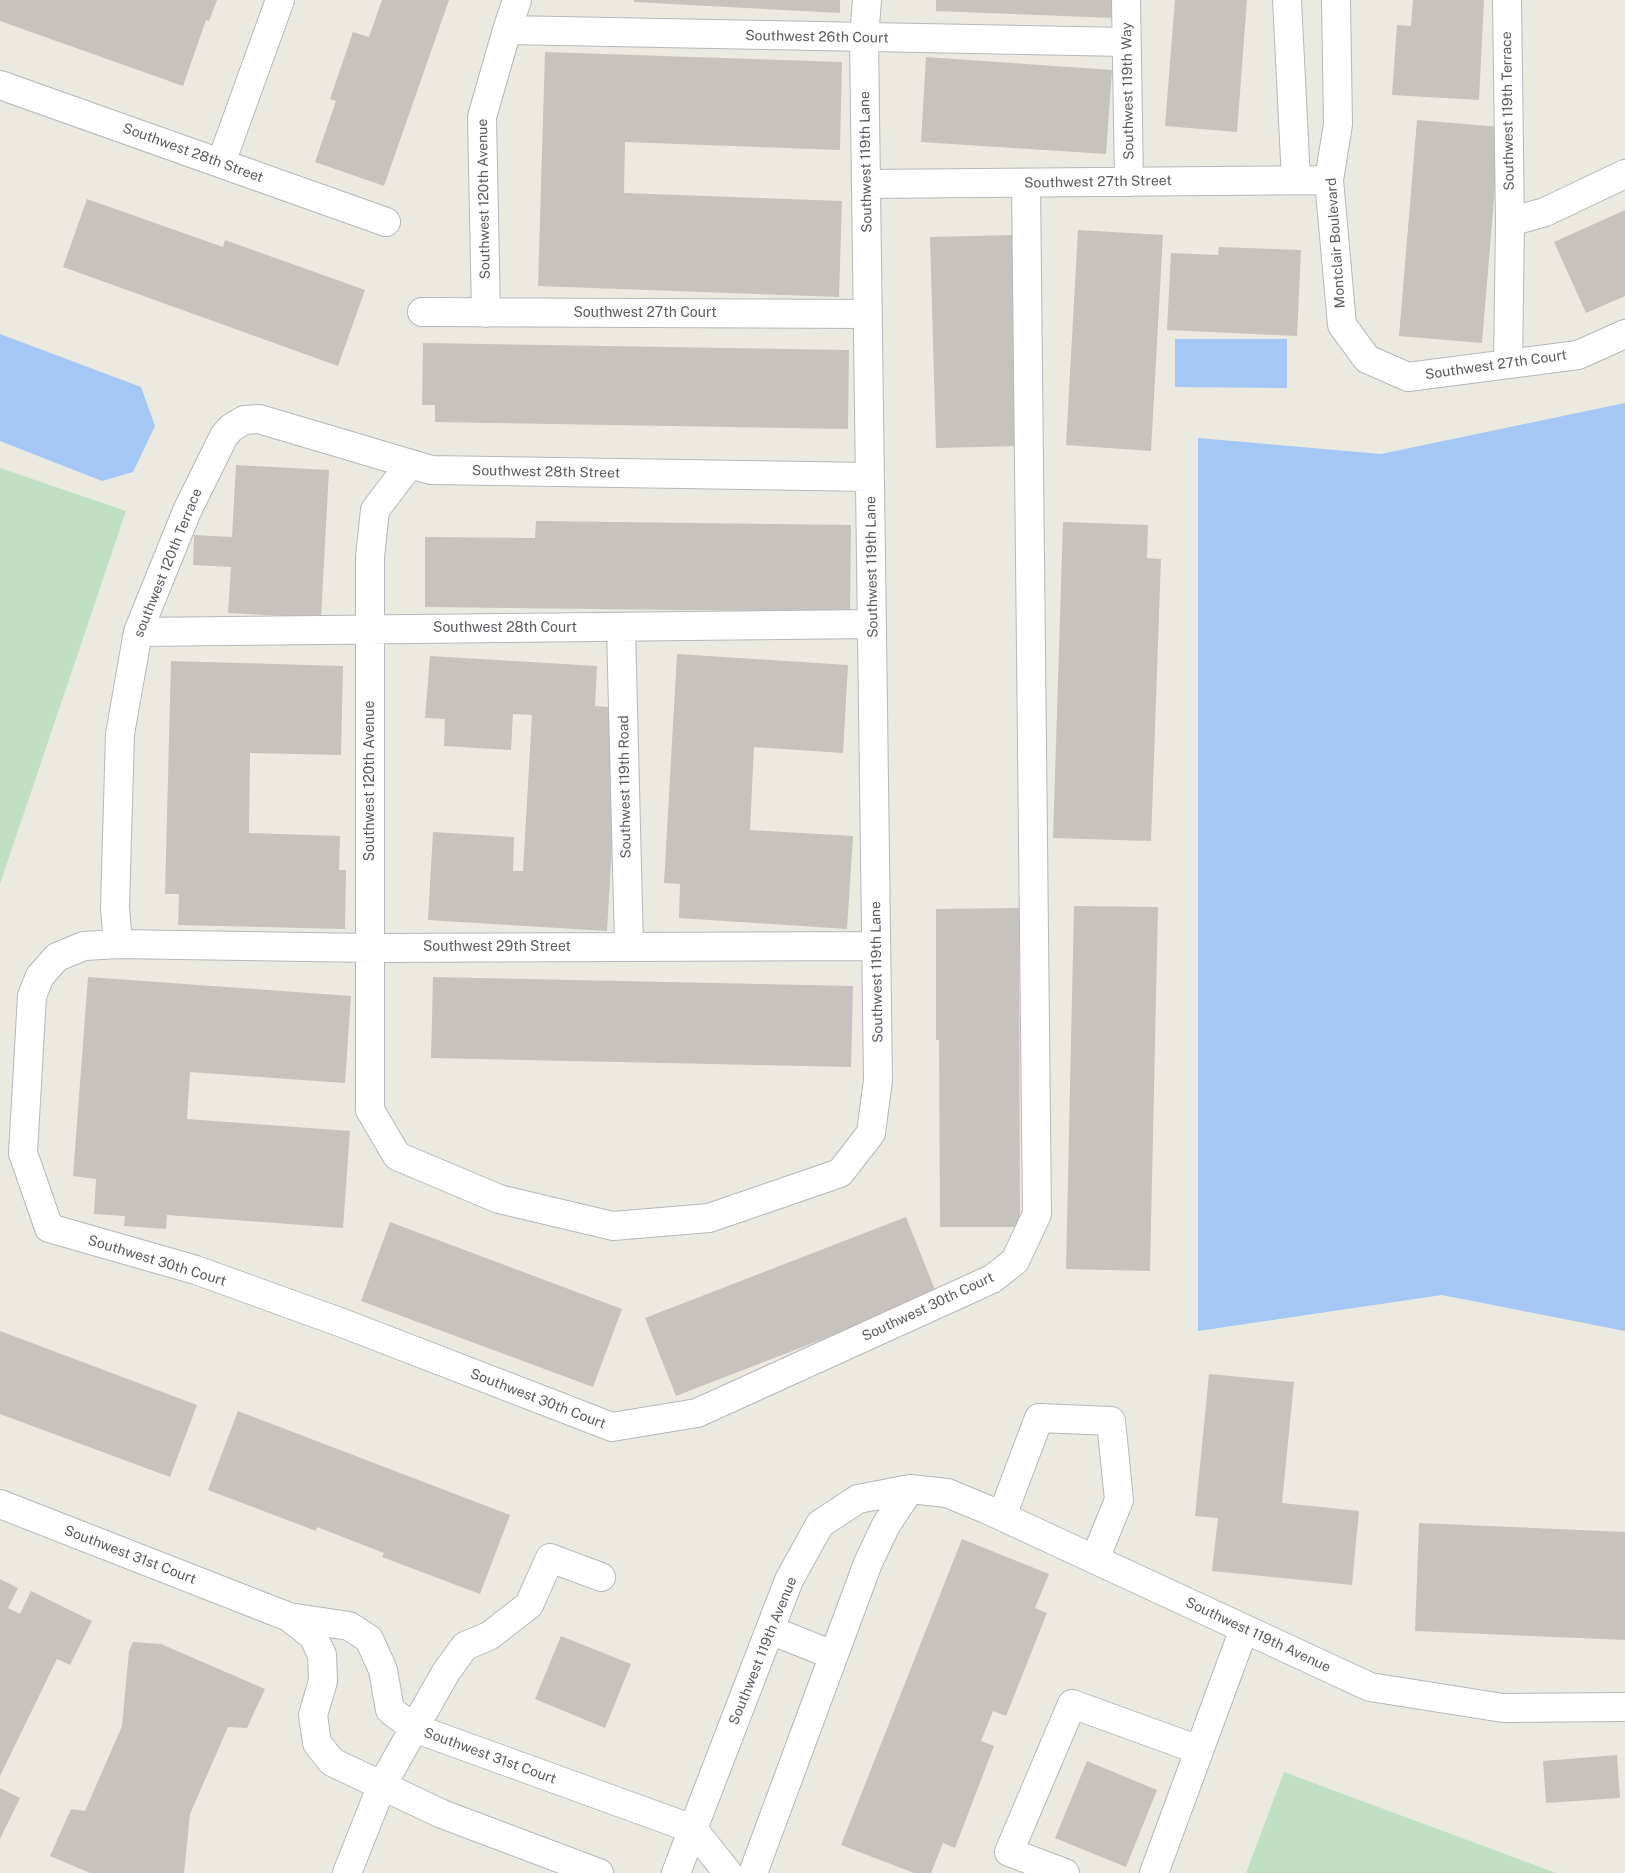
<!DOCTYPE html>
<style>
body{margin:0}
canvas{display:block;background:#eaeae0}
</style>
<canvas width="1625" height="1873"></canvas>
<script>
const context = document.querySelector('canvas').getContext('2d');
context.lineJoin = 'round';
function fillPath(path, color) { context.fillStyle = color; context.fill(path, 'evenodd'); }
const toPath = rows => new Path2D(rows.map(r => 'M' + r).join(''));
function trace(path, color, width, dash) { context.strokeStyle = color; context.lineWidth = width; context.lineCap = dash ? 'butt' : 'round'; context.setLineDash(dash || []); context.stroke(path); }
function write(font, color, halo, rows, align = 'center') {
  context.font = font + ' "Public Sans",sans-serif'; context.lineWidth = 4.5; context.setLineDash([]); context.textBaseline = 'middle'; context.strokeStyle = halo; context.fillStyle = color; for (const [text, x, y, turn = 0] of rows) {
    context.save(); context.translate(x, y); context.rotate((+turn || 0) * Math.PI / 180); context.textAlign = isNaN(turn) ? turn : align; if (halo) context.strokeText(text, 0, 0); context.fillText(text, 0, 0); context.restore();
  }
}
fillPath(toPath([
 [0,468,126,511,0,884],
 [1284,1772,1556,1873,1246,1873]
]), '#bfe0c3');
fillPath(toPath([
 [0,334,141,387,155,426,133,472,102,481,0,441],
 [1175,339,1287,339,1287,388,1175,387],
 [1625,403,1625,1331,1442,1295,1198,1331,1198,438,1381,454]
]), '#a5c7f5');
fillPath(toPath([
 [0,0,217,0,209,21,206,20,183,86,0,21],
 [382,0,449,0,384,186,315,162,336,101,330,99,353,32,369,37],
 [634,0,840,0,840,13,634,2],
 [936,0,1114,0,1114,18,936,11],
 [1175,0,1247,0,1237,132,1165,126],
 [1413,0,1484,0,1479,100,1392,95,1397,25,1411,26],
 [545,52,842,62,840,150,625,142,624,193,842,201,839,297,538,286],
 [926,57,1112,70,1106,154,921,142],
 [1417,120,1500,127,1482,343,1399,336],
 [87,199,223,247,225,240,365,290,338,366,63,267],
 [1625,210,1625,296,1586,313,1554,242],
 [1078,230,1163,235,1151,451,1066,445],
 [1015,235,1021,446,936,448,930,237],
 [1219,247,1301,250,1297,336,1167,330,1171,253,1218,255],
 [423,343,849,350,848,429,435,422,435,405,422,405],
 [236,465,329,470,321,618,228,613,231,567,193,565,194,535,232,537],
 [536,521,851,525,850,612,425,607,425,537,535,538],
 [1063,522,1148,525,1147,558,1161,559,1151,841,1053,838],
 [677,654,848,665,843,753,754,747,750,830,853,836,847,929,679,918,680,884,664,883],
 [430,656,597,666,595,706,620,708,607,931,428,920,433,832,514,837,513,871,523,871,532,715,513,714,511,750,444,746,445,719,425,718],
 [171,661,343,666,341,755,250,753,249,833,340,836,339,870,346,870,345,929,178,925,179,894,165,894],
 [1074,906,1158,907,1150,1271,1066,1269],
 [1019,908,1020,1227,940,1227,939,1040,936,1040,936,909],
 [88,977,351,996,345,1083,190,1072,187,1119,350,1131,343,1228,167,1215,166,1229,124,1226,125,1216,94,1214,96,1179,73,1176],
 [433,977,853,986,851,1067,431,1058],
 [906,1217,937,1295,676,1396,645,1318],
 [390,1222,622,1309,593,1387,361,1301],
 [0,1331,197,1405,170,1477,0,1414],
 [1209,1374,1294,1382,1282,1503,1359,1511,1352,1585,1212,1571,1218,1518,1195,1516],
 [238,1411,510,1515,480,1594,382,1557,384,1553,317,1527,316,1531,208,1490],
 [1419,1523,1625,1532,1625,1640,1415,1631],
 [962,1539,1049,1574,1035,1608,1047,1613,1006,1716,993,1711,981,1741,994,1746,955,1848,943,1843,931,1873,914,1873,841,1845],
 [0,1579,18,1588,8,1608,20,1614,31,1591,92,1621,70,1665,57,1659,0,1776],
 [561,1636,631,1664,605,1728,535,1699],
 [133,1642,161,1644,265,1689,247,1728,228,1727,190,1814,184,1873,90,1873,50,1856,71,1809,85,1811,122,1726,129,1651],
 [1617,1755,1620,1798,1546,1803,1543,1761],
 [1087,1761,1157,1790,1126,1867,1055,1838],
 [0,1788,20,1798,0,1839]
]), '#c6c3be');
const minor = toPath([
 [1126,0,1129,182],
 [1287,0,1296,180],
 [1336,0,1338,124,1329,180,1342,325,1367,359,1408,377,1578,355,1625,334],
 [1507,0,1510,222,1508,364],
 [507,30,1127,42],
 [0,85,386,222],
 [221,163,280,0],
 [866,184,1329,180],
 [1510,222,1545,212,1625,174],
 [422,312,868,314],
 [486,313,482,117,507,30,517,0],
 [410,464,375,510,370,557,370,1110,397,1156,499,1199,613,1226,709,1218,840,1173,871,1133,878,1080,864,38,867,0],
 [621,628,629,947],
 [138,632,872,624],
 [118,944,115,907,120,734,138,632,187,511,224,436,231,428,244,420,259,419,431,470,870,477],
 [876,946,370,948,118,944,84,946,57,957,40,976,32,996,23,1153,49,1228,196,1270,345,1324,612,1427,697,1413,992,1279,1015,1261,1037,1214,1026,183],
 [0,1504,289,1617,349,1626,369,1639,383,1670,390,1710,414,1728,693,1829,728,1873],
 [1002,1516,1039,1418,1111,1421,1119,1500,1095,1559],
 [289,1617,313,1636,322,1655,323,1681,313,1715,317,1743,332,1762,442,1814,599,1873],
 [770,1630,833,1655],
 [347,1873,382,1785,446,1672,465,1646,489,1636,529,1605,550,1558,601,1577],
 [676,1873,789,1580,820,1524,858,1499,910,1489,947,1493,986,1509,1370,1687,1503,1708,1625,1707],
 [753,1873,868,1563,886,1525,910,1489],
 [1065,1873,1009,1852,1072,1704,1199,1750],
 [1154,1873,1244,1629]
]);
trace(minor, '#b6b7bc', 30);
trace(minor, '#fff', 28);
write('14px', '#595b60', '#fff', [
 ["Southwest 26th Court",817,37,1],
 ["Southwest 119th Way",1128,91,-91],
 ["Southwest 119th Terrace",1508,111,-91],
 ["Southwest 28th Street",193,153,20],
 ["Southwest 119th Lane",866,162,-91],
 ["Southwest 27th Street",1098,182,-1],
 ["Southwest 120th Avenue",484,199,-91],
 ["Montclair Boulevard",1336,243,-94],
 ["Southwest 27th Court",645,313],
 ["Southwest 27th Court",1496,365,-8],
 ["Southwest 28th Street",546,472,1],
 ["southwest 120th Terrace",168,563,-68],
 ["Southwest 119th Lane",872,567,-91],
 ["Southwest 28th Court",505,628],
 ["Southwest 120th Avenue",370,781,-90],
 ["Southwest 119th Road",625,787,-91],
 ["Southwest 29th Street",497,947],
 ["Southwest 119th Lane",877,972,-91],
 ["Southwest 30th Court",157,1261,17],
 ["Southwest 30th Court",928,1307,-25],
 ["Southwest 30th Court",538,1399,21],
 ["Southwest 31st Court",130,1555,21],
 ["Southwest 119th Avenue",1258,1635,25],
 ["Southwest 119th Avenue",763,1651,-68],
 ["Southwest 31st Court",490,1756,20]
]);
</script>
